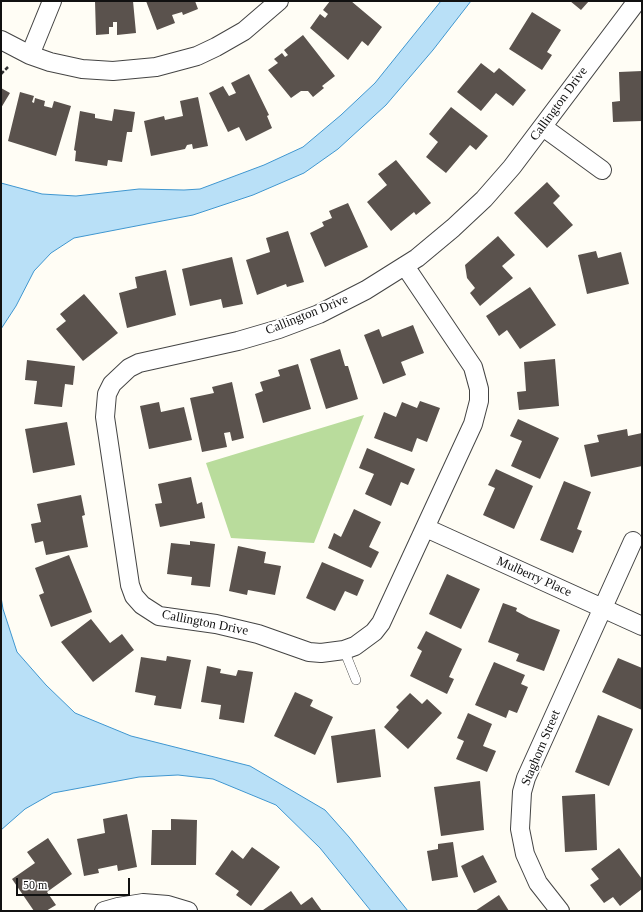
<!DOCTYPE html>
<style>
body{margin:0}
#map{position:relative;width:643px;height:912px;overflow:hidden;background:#fffdf5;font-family:Georgia,serif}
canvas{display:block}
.frame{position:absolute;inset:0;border:2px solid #111;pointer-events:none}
.scale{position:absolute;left:16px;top:878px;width:114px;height:18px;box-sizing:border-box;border:2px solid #111;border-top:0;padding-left:5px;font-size:12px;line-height:14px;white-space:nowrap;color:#111;-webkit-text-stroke:3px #fff;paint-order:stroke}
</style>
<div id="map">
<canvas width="643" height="912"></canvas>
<div class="frame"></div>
<div class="scale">50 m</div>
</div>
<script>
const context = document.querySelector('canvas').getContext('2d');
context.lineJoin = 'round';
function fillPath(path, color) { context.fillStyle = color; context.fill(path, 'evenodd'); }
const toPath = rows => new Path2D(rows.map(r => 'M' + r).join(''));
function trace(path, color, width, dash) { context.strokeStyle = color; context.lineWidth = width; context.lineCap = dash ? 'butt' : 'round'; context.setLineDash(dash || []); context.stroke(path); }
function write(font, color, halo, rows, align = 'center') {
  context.font = font + ' Georgia,serif'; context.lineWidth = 4; context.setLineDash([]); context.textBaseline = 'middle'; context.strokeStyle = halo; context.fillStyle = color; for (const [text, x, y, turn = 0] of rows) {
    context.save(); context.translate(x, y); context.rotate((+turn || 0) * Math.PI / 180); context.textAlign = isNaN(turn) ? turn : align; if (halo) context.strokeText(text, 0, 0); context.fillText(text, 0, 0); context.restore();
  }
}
fillPath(toPath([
 [364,415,314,543,231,538,206,463]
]), '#b9dc9c');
const water = toPath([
 [441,1,471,1,433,50,386,105,338,149,304,173,253,195,193,215,74,238,51,253,34,271,16,306,1,329,1,183,42,194,76,196,139,189,184,190,200,189,264,165,303,147,341,115,375,83,441,1],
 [1,597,3,609,17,652,46,685,75,713,131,736,250,766,325,810,349,837,408,911,371,911,320,848,276,805,213,779,178,775,139,777,53,793,25,809,1,830,1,597]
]);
fillPath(water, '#b9e0f7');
trace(water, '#3f96cf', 1);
fillPath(toPath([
 [95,1,133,1,136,33,117,35,117,22,113,22,113,27,109,27,109,34,96,35],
 [146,1,195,1,198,9,183,15,182,12,172,15,175,23,157,30],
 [330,1,333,2,351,1,382,27,368,46,362,41,348,60,310,28,320,14,325,18,328,14,323,10],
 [570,1,589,1,581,10],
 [532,12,561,30,547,52,552,55,542,70,509,49],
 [303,35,335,76,322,86,324,88,313,97,308,91,301,91,291,98,268,70,278,63,274,59,282,53,285,57,288,55,284,50],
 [481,63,494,73,499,68,526,90,513,106,496,93,481,111,457,92],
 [642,71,642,121,613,122,612,102,620,101,619,72],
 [249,74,269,115,267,116,272,128,246,141,239,127,228,132,209,93,223,86,229,96,236,93,231,83],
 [1,88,10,93,1,108],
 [20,92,34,96,32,102,34,103,35,98,45,101,44,106,52,108,54,101,71,106,56,156,8,141],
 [198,97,208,146,193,149,192,144,187,145,185,149,151,156,144,121,164,116,165,120,183,116,180,101],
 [451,107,488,136,476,150,470,145,446,173,426,157,438,142,429,134],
 [114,109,135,112,132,132,127,132,122,162,108,160,107,166,75,161,76,151,74,150,80,111,95,114,95,118,112,121],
 [396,160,431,203,416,215,414,212,391,231,367,202,387,185,378,174],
 [547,182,560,196,553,203,573,225,547,248,514,213],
 [348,203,368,247,325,267,310,233,324,226,322,222,332,218,329,211],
 [288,231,304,282,287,287,286,284,257,295,246,260,270,252,266,238],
 [498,236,515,255,502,266,513,278,480,306,470,293,475,288,467,278,465,265],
 [596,251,598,258,621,252,629,284,587,294,578,255],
 [232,257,243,304,223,308,221,299,190,306,182,269],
 [166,270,176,315,127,328,119,293,137,288,135,277],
 [530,287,556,325,520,349,507,330,499,336,486,316],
 [84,294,118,333,83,361,56,329,66,321,60,314],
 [413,325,424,353,401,362,406,375,383,384,364,335,379,329,382,337],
 [340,349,345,366,348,366,358,399,326,409,310,359],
 [555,359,559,406,519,410,517,392,526,391,524,362],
 [27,360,75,366,73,385,65,384,62,407,34,404,37,381,25,380],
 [298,364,311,409,263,423,255,394,263,391,260,382,280,376,278,370],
 [232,382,244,438,232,441,230,432,224,433,227,447,202,452,190,398,214,393,212,387],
 [420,401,440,408,427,442,417,438,412,452,374,438,384,412,396,417,402,402,417,408],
 [159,402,161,412,184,407,192,440,149,449,140,406],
 [518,419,559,438,540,479,511,466,522,441,510,436],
 [67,422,75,465,33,473,25,429],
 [627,429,628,436,642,433,642,466,591,477,584,445,599,442,597,435],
 [367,448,415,469,408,485,401,482,391,506,365,494,374,474,359,468],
 [496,469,533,486,514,529,483,515,495,488,488,485],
 [191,477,197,504,202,502,205,518,160,527,155,504,162,503,158,484],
 [564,481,591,492,577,529,582,531,573,553,540,540],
 [81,495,85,515,82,516,88,547,46,555,43,541,35,543,31,524,41,522,37,504],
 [354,509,381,522,369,547,379,552,371,568,328,548,334,533,341,537],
 [190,541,215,544,210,587,191,585,192,577,167,574,171,543,190,545],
 [238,546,266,552,264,563,281,566,275,595,248,590,247,595,229,591],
 [69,555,92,612,51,627,39,595,44,593,35,568],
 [322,562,364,580,357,596,345,591,335,611,306,598],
 [447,574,480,589,461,629,429,614],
 [503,603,517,608,516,611,529,618,560,630,544,671,516,661,519,654,488,642],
 [91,619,110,643,122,634,134,650,93,682,61,642],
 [426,631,462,649,449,677,454,679,447,694,410,676,422,651,417,648],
 [167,656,191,660,181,709,154,705,156,696,135,692,141,657,166,661],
 [618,658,642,668,642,710,602,692],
 [494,662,525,675,521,684,528,687,517,713,509,710,506,718,475,705],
 [207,666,221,669,220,673,236,676,238,670,253,672,244,723,219,719,221,705,201,702],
 [295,692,313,700,310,706,333,717,315,755,274,736],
 [410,693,422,704,427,699,442,713,408,749,384,727,399,710,396,707],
 [468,713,492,724,483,746,496,751,487,772,456,759,464,741,457,738],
 [598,715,633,729,609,786,575,772],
 [375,729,381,777,337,783,331,736],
 [480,781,484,830,441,836,434,787],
 [595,794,597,850,565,852,562,796],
 [127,814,137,867,118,871,117,865,98,869,99,873,84,876,77,839,105,833,103,819],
 [171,819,197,820,196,865,151,865,152,830,171,830],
 [48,838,72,874,47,892,56,905,46,911,34,911,12,879,35,863,27,852],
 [453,842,458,877,432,881,427,851,438,849,438,844],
 [252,847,280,867,251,906,236,895,239,891,215,874,232,850,243,859],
 [619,848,642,879,642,889,620,906,613,897,604,903,590,885,599,879,591,869],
 [483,855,497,882,474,893,461,866],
 [291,891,301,905,312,897,322,911,264,911,263,910],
 [499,895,509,911,475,911]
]), '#5a524d');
const service = toPath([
 [344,650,356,680]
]);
const minor = toPath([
 [1,40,30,55,50,62,82,69,113,71,156,67,197,56,216,47,244,31,279,1],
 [30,55,52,1],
 [543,127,602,170],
 [405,266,473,367,479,389,479,401,473,424,381,623,374,632,355,646,344,650,321,653,309,652,258,634,216,624,159,616,142,605,134,596,130,585,105,417,107,394,112,384,129,368,139,363,238,341,279,329,319,314,366,290,417,258,453,228,484,199,512,167,637,1],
 [426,528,642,626],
 [104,911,118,907,143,903,168,905,188,911],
 [560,911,538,883,525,854,520,829,522,792,526,778,633,541]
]);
trace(service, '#444', 10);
trace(minor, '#444', 20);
trace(toPath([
 [1,74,8,67]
]), '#333', 2.5, [4, 2]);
trace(service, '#fff', 9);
trace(minor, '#fff', 18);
write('13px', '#111', '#fff', [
 ["Callington Drive",559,104,-54],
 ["Callington Drive",307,315,-22],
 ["Mulberry Place",534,577,24],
 ["Callington Drive",205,623,11],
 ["Staghorn Street",541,748,-67]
]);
</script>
